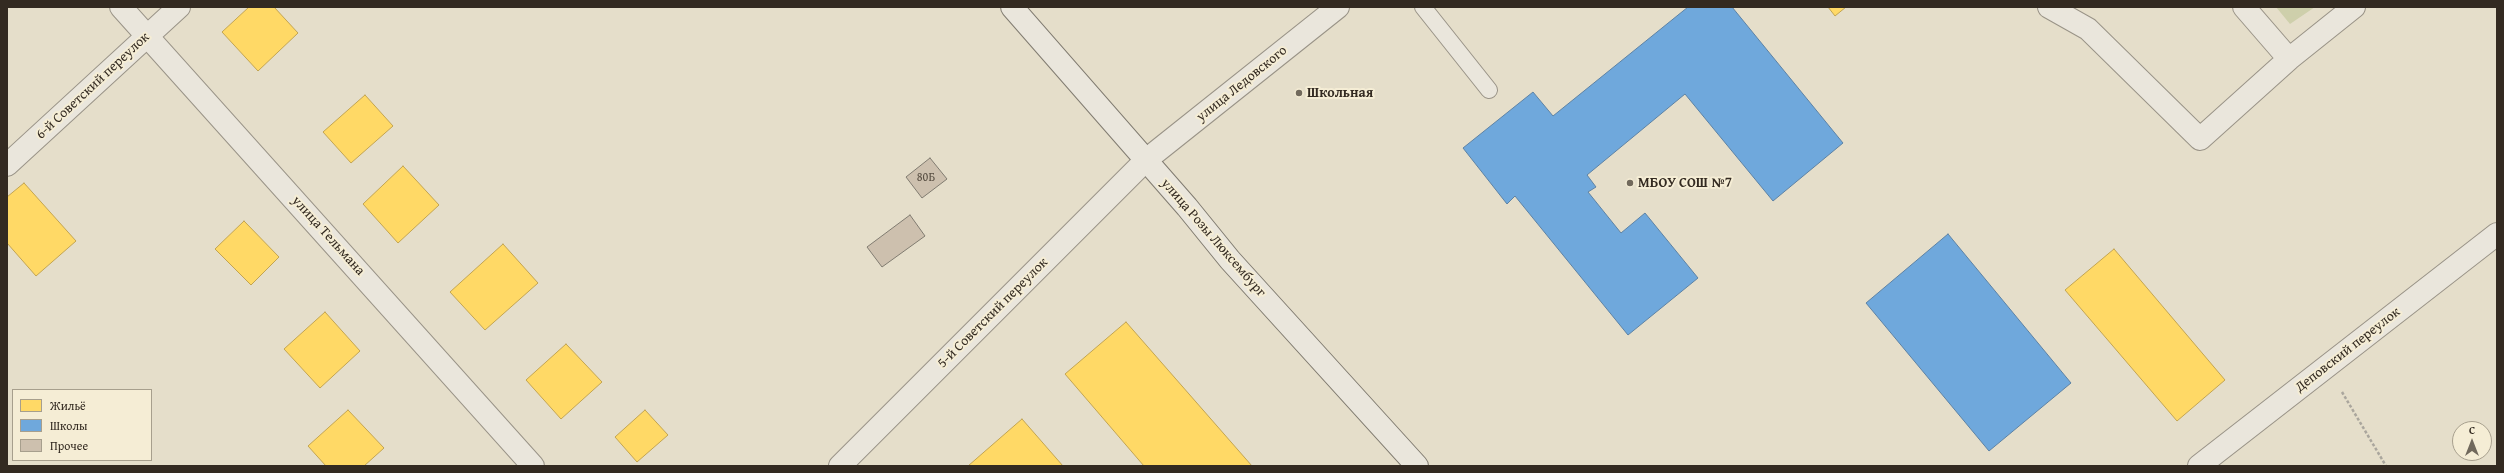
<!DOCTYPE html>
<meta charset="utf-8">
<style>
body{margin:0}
#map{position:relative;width:2504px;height:473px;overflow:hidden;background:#e5deca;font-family:"Gentium Book Plus",serif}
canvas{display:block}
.frame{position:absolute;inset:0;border:8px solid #332a21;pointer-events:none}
.legend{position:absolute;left:12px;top:389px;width:140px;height:72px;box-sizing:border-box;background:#f5edd5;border:1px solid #a79f8d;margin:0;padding:5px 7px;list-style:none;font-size:12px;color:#332a21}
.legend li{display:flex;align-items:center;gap:8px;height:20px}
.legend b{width:20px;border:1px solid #a79f8d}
.north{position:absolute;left:2452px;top:421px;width:40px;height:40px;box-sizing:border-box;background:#f5edd5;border:1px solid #a79f8d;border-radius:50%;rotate:0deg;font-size:11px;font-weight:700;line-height:16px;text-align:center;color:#332a21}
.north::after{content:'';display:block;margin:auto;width:14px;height:18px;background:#71695c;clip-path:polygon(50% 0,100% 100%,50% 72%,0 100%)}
</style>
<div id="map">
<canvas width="2504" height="473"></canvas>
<div class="frame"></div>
<ul class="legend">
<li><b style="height:11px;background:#ffd966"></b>Жильё</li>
<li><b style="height:11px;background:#6fa8dc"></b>Школы</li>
<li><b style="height:11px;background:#cdc0ae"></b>Прочее</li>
</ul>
<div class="north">С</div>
</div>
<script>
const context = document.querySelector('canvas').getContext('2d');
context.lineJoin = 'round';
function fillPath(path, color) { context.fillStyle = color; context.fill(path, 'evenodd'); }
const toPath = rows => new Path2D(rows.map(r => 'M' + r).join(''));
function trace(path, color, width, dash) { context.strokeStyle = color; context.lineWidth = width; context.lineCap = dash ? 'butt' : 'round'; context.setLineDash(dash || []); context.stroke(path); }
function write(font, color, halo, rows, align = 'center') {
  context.font = font + ' "Gentium Book Plus",serif'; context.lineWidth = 4; context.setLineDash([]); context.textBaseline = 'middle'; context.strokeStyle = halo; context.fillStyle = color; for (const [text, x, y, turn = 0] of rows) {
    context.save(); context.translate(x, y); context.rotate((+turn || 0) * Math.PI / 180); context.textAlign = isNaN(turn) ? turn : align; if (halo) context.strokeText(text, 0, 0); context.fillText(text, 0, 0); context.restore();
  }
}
fillPath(toPath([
 [2276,7,2315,7,2290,24]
]), '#cecfab');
const homes = toPath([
 [249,7,274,7,298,33,258,71,222,32,249,7],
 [1828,7,1846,7,1835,16,1828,7],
 [365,95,393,126,351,163,323,132,365,95],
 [403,166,439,205,398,243,363,204,403,166],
 [24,183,76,241,36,276,7,243,7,197,24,183],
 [244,221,279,257,251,285,215,249,244,221],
 [503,244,538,283,485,330,450,292,503,244],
 [2114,249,2225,380,2177,421,2065,290,2114,249],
 [325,312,360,351,320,388,284,349,325,312],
 [1126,322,1252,466,1144,466,1065,374,1126,322],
 [566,344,602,382,561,419,526,380,566,344],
 [348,410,384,448,364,466,326,466,308,446,348,410],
 [645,410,668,435,637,462,615,437,645,410],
 [1022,419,1063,466,968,466,1022,419]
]);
fillPath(homes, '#ffd966');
trace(homes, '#c2a451', 1);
const schools = toPath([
 [1688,7,1732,7,1843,143,1773,201,1685,94,1587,175,1596,187,1588,192,1621,233,1645,213,1698,278,1628,335,1515,196,1507,204,1463,148,1533,92,1553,116,1688,7],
 [1948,234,2071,383,1989,451,1866,303,1948,234]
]);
fillPath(schools, '#6fa8dc');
trace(schools, '#5d82a4', 1);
const building = toPath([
 [930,158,947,179,922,198,906,177,930,158],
 [910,215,925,236,882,267,867,247,910,215]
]);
fillPath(building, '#cdc0ae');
trace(building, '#807b70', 1);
const service = toPath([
 [1423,7,1489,90]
]);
const minor = toPath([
 [121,7,533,466],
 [2049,7,2088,29,2200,139,2289,59],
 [2244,7,2289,59,2354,7],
 [1146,160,1338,7],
 [7,165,179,7],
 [2199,466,2497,234]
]);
const tertiary = toPath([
 [840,466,1146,160]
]);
const secondary = toPath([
 [1012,7,1187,207,1230,260,1417,466]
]);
trace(service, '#999387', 18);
trace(minor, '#999387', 24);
trace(tertiary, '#999387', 24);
trace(secondary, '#807b70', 24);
trace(toPath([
 [2342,392,2386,466]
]), '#aaa69d', 2.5, [3, 2]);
trace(service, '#eae6dc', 16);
trace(minor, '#eae6dc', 22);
trace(tertiary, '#eae6dc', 22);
trace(secondary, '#eae6dc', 22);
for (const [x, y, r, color] of [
 [1299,93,4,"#71695c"],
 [1630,183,4,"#71695c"]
]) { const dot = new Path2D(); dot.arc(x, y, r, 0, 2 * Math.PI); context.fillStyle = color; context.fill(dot); trace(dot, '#f5edd5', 1.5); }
write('12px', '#5a5044', null, [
 ["80Б",926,178]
]);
write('14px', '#332a21', '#f5edd5', [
 ["улица Ледовского",1242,84,-39],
 ["6-й Советский переулок",93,86,-43],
 ["улица Тельмана",328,236,48],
 ["улица Розы Люксембург",1213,238,49],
 ["5-й Советский переулок",993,313,-45],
 ["Деповский переулок",2348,350,-38]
]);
write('bold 14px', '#332a21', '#f5edd5', [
 ["Школьная",1307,93],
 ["МБОУ СОШ №7",1638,183]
], 'left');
</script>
